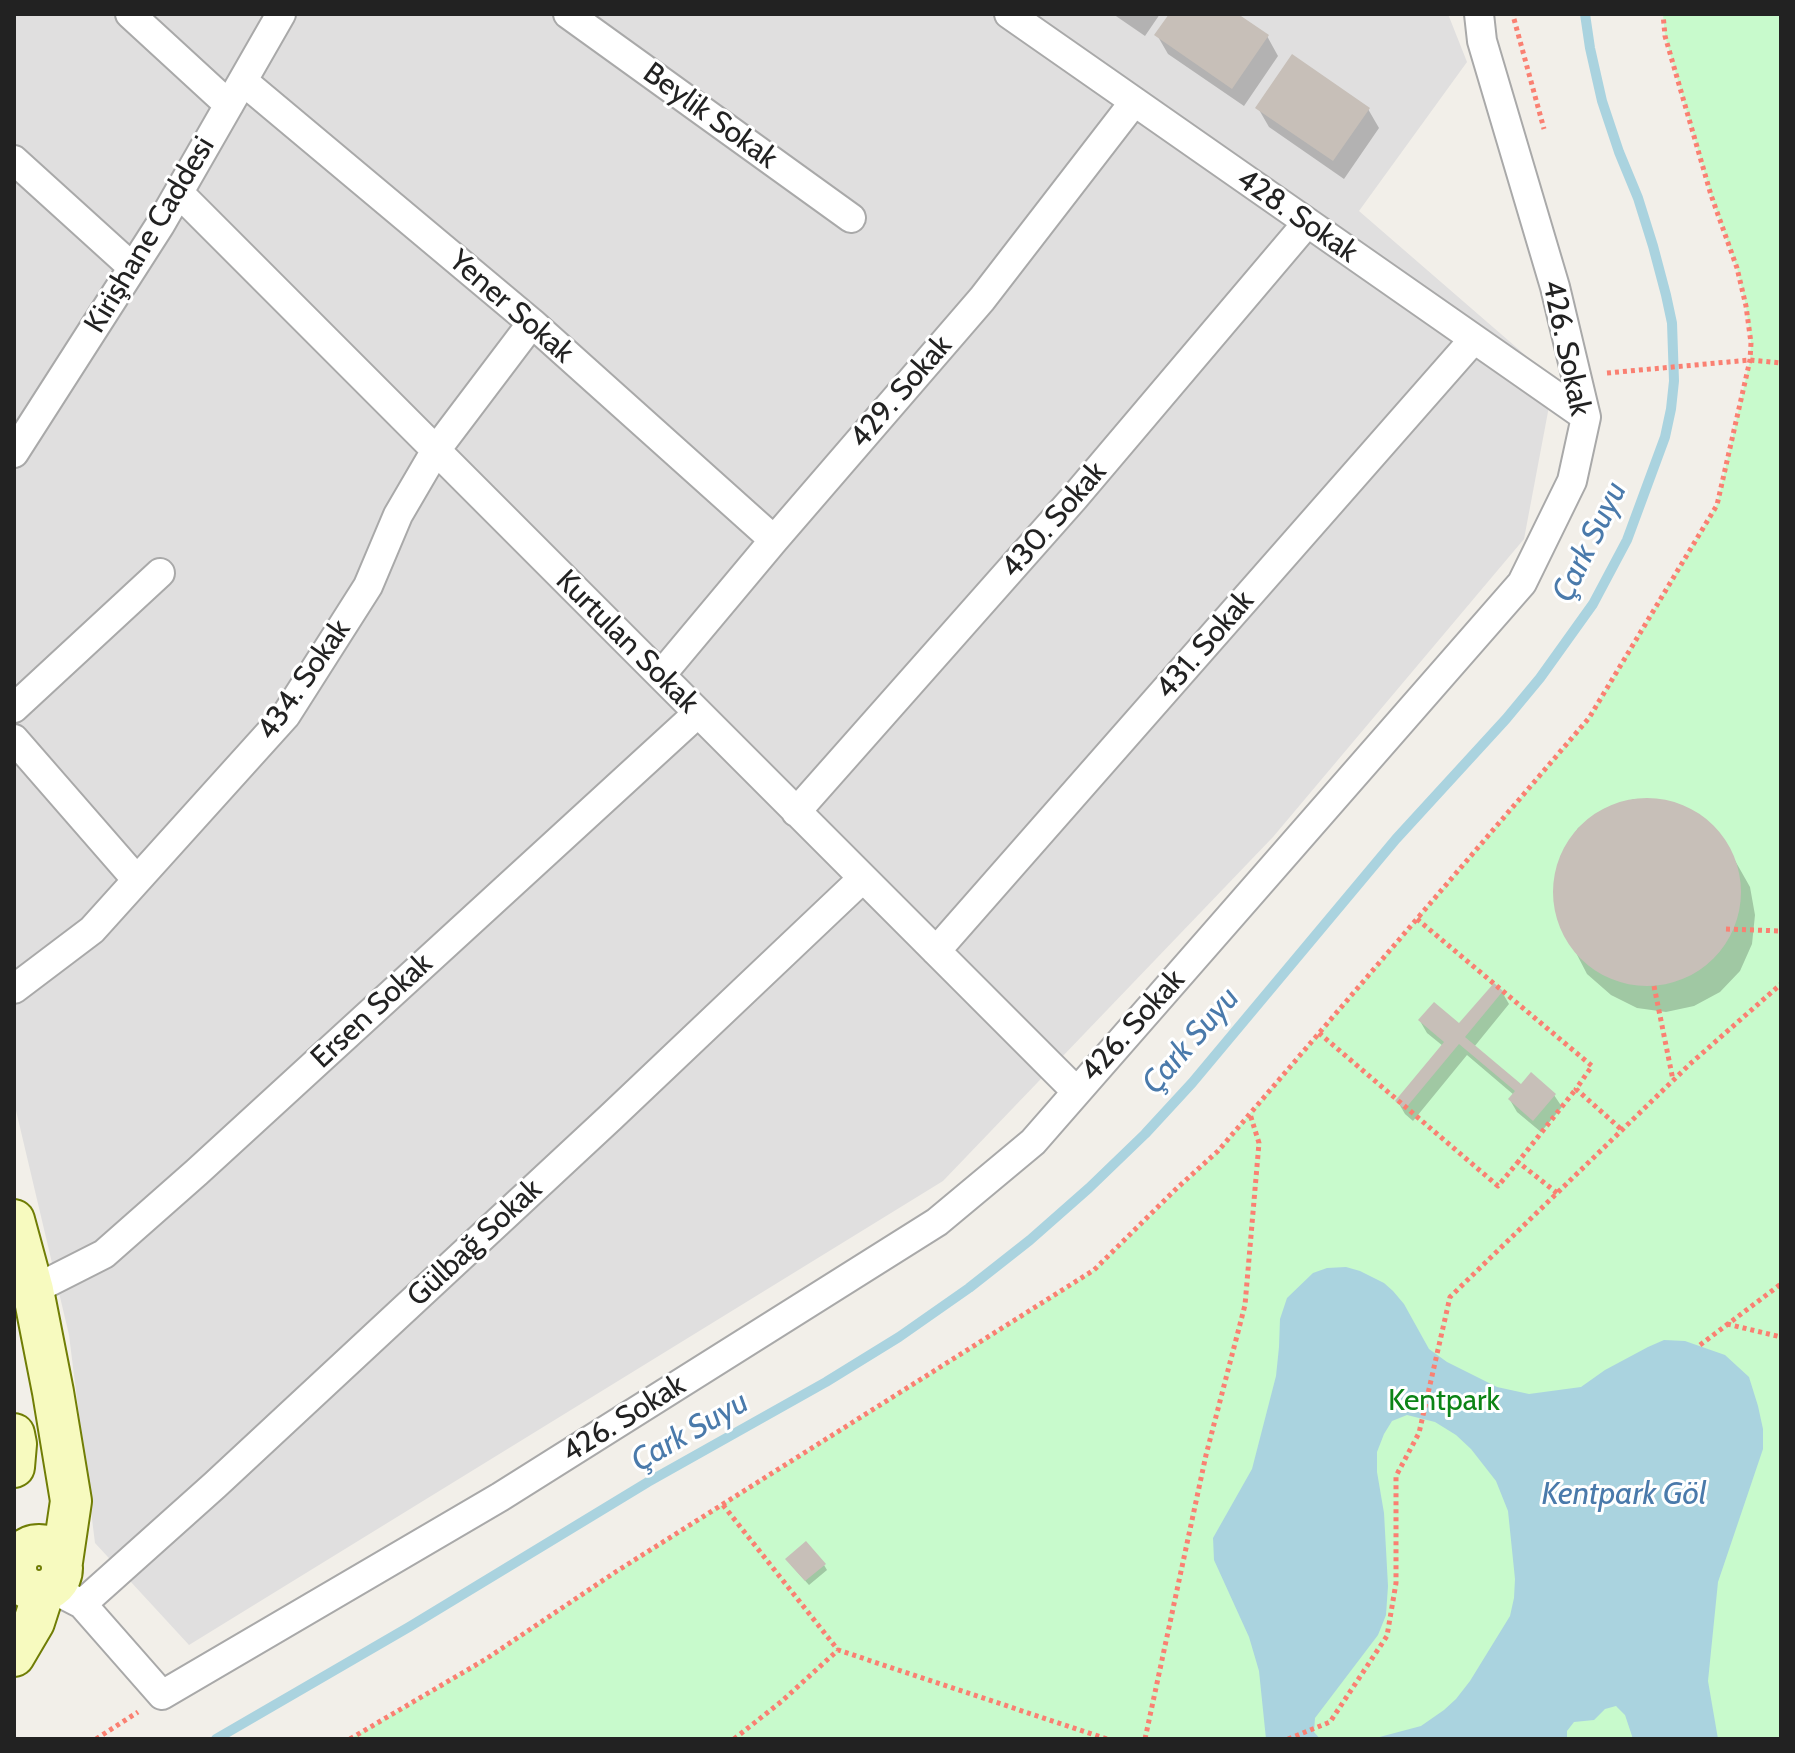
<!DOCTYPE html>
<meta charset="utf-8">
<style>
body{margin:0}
#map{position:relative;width:1795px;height:1753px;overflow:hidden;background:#f2efe9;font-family:Cabin,sans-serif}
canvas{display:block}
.frame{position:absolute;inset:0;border:16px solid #222;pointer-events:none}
</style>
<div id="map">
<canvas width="1795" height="1753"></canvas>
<div class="frame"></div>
</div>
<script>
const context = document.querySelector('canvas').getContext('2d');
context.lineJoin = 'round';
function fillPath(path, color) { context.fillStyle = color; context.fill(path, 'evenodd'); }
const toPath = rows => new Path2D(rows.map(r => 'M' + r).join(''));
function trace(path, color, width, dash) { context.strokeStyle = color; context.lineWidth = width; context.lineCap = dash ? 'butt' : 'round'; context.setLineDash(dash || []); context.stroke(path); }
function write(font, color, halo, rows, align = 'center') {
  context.font = font + ' Cabin,sans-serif'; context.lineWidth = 6; context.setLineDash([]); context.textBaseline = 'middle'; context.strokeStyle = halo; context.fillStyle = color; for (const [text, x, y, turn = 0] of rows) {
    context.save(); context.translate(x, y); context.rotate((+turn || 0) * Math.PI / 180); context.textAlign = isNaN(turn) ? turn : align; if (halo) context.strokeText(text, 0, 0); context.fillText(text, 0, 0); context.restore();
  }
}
fillPath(toPath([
 [14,14,1448,14,1467,62,1359,211,1554,380,1524,539,1273,837,943,1181,189,1645,95,1543,69,1335,14,1102]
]), '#e0dfdf');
fillPath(toPath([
 [1663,14,1781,14,1781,1739,350,1739,486,1659,617,1571,1094,1270,1218,1151,1589,718,1717,505,1750,360,1751,343,1746,306,1737,268,1711,195,1665,36]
]), '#c8facc');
fillPath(toPath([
 [1346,1267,1360,1271,1384,1283,1393,1291,1404,1304,1429,1349,1447,1362,1497,1387,1529,1394,1581,1387,1605,1370,1648,1347,1664,1340,1685,1341,1725,1355,1749,1377,1758,1406,1763,1429,1763,1449,1718,1582,1708,1681,1718,1739,1633,1739,1625,1715,1616,1706,1605,1709,1594,1720,1574,1722,1567,1731,1567,1739,1372,1739,1421,1726,1444,1710,1456,1699,1470,1681,1510,1616,1514,1598,1515,1579,1508,1511,1496,1481,1471,1449,1456,1435,1435,1422,1407,1415,1392,1421,1384,1434,1377,1452,1377,1472,1384,1513,1388,1586,1386,1615,1378,1635,1315,1718,1314,1732,1320,1739,1266,1739,1259,1671,1249,1637,1214,1560,1213,1538,1252,1469,1276,1376,1279,1347,1280,1319,1287,1298,1313,1273,1327,1268]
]), '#aad3df');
fillPath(toPath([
 [1113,14,1160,14,1145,36],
 [1171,14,1234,14,1267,36,1278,56,1244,106,1168,54,1157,35],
 [1258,108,1368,109,1379,128,1344,179,1269,127],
 [1634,799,1666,801,1696,813,1720,834,1750,887,1755,915,1752,944,1740,971,1720,992,1694,1006,1666,1012,1637,1008,1611,995,1587,974,1558,918,1554,886,1561,855,1578,828,1604,809],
 [1502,992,1509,1004,1474,1047,1521,1086,1554,1095,1562,1107,1541,1132,1517,1112,1510,1100,1514,1095,1467,1055,1413,1121,1405,1114,1398,1102,1443,1046,1427,1033,1420,1021,1460,1026],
 [791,1565,824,1565,827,1570,809,1585]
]), '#0003');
trace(toPath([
 [216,1739,409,1627,648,1482,826,1382,899,1337,969,1288,1030,1240,1089,1188,1145,1134,1192,1083,1396,839,1506,719,1540,678,1593,604,1627,540,1665,437,1671,409,1674,381,1672,323,1666,295,1653,246,1638,198,1619,152,1602,101,1590,48,1585,14]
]), '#aad3df', 10);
fillPath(toPath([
 [1169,14,1238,14,1269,35,1232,89,1154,35],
 [1292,54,1370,108,1333,161,1255,108],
 '1553 892a94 94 0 1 1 188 0a94 94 0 1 1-188 0Z',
 [1494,983,1503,991,1465,1037,1521,1084,1531,1072,1556,1094,1533,1121,1508,1099,1515,1091,1459,1044,1405,1109,1395,1101,1444,1042,1418,1020,1434,1002,1459,1023],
 [806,1541,826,1564,805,1581,785,1559]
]), '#c7bfb8');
const street = toPath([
 [130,14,229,105],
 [568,14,851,218],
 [1009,14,1586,417],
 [243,81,532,323,774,540],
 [14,160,132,267],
 [179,193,1076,1091],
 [14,453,160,225,281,14],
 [661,675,774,540,982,299,1134,102],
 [14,708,160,573],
 [14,739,136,879],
 [796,812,1074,498,1307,223],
 [936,951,1474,339],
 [14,989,92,930,286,715,368,586,398,515,436,450,532,323],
 [33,1290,104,1254,197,1172,698,713],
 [51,1588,82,1604,162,1695,500,1497,937,1222,1033,1142,1522,583,1572,481,1586,417,1555,287,1482,41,1479,14],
 [82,1604,215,1485,611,1117,863,878]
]);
const secondary = toPath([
 [14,1220,33,1290,53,1392,71,1501,62,1562],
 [14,1434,16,1444,14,1467],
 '16 1568a23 23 0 1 1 46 0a23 23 0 1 1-46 0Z',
 [14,1656,34,1622,44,1591]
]);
trace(street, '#a9a9a9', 32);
trace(secondary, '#707d05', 44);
trace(toPath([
 [1514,19,1544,129],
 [1607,373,1750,360,1781,363],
 [1417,919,1592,1066,1576,1089,1622,1130],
 [1726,929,1781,931],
 [1654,986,1673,1080],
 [1319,1033,1498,1186,1518,1162],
 [1557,1193,1518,1162,1576,1089],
 [1727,1324,1781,1337],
 [1700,1345,1781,1284],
 [723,1505,838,1650],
 [96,1739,138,1712],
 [350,1739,486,1659,617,1571,1094,1270,1177,1188,1218,1151,1589,718,1717,505,1750,360,1751,343,1746,306,1737,268,1711,195,1665,36,1663,14],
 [734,1739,782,1701,838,1650,1107,1739],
 [1145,1739,1206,1455,1245,1305,1259,1143,1250,1114],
 [1288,1739,1330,1722,1387,1636,1396,1583,1396,1476,1419,1433,1450,1297,1690,1064,1781,984]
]), '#fa8072', 5, [4, 4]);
trace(street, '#fff', 28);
trace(secondary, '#f7fabf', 40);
write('30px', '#222', '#fff', [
 ["Beylik Sokak",710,116,36],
 ["428. Sokak",1297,216,35],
 ["Kirişhane Caddesi",150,235,-59],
 ["Yener Sokak",511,307,41],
 ["426. Sokak",1566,348,78],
 ["429. Sokak",901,392,-49],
 ["430. Sokak",1054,520,-49],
 ["Kurtulan Sokak",627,642,45],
 ["431. Sokak",1205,645,-49],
 ["434. Sokak",304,680,-55],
 ["Ersen Sokak",372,1011,-43],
 ["426. Sokak",1133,1026,-48],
 ["Gülbağ Sokak",475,1243,-43],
 ["426. Sokak",624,1419,-32]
]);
write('30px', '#0c8416', '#fff', [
 ["Kentpark",1444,1401]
]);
write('italic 32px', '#4a7aab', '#fff', [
 ["Çark Suyu",1590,542,-64],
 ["Çark Suyu",1191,1041,-49],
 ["Çark Suyu",690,1432,-30],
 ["Kentpark Göl",1624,1495]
]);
</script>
